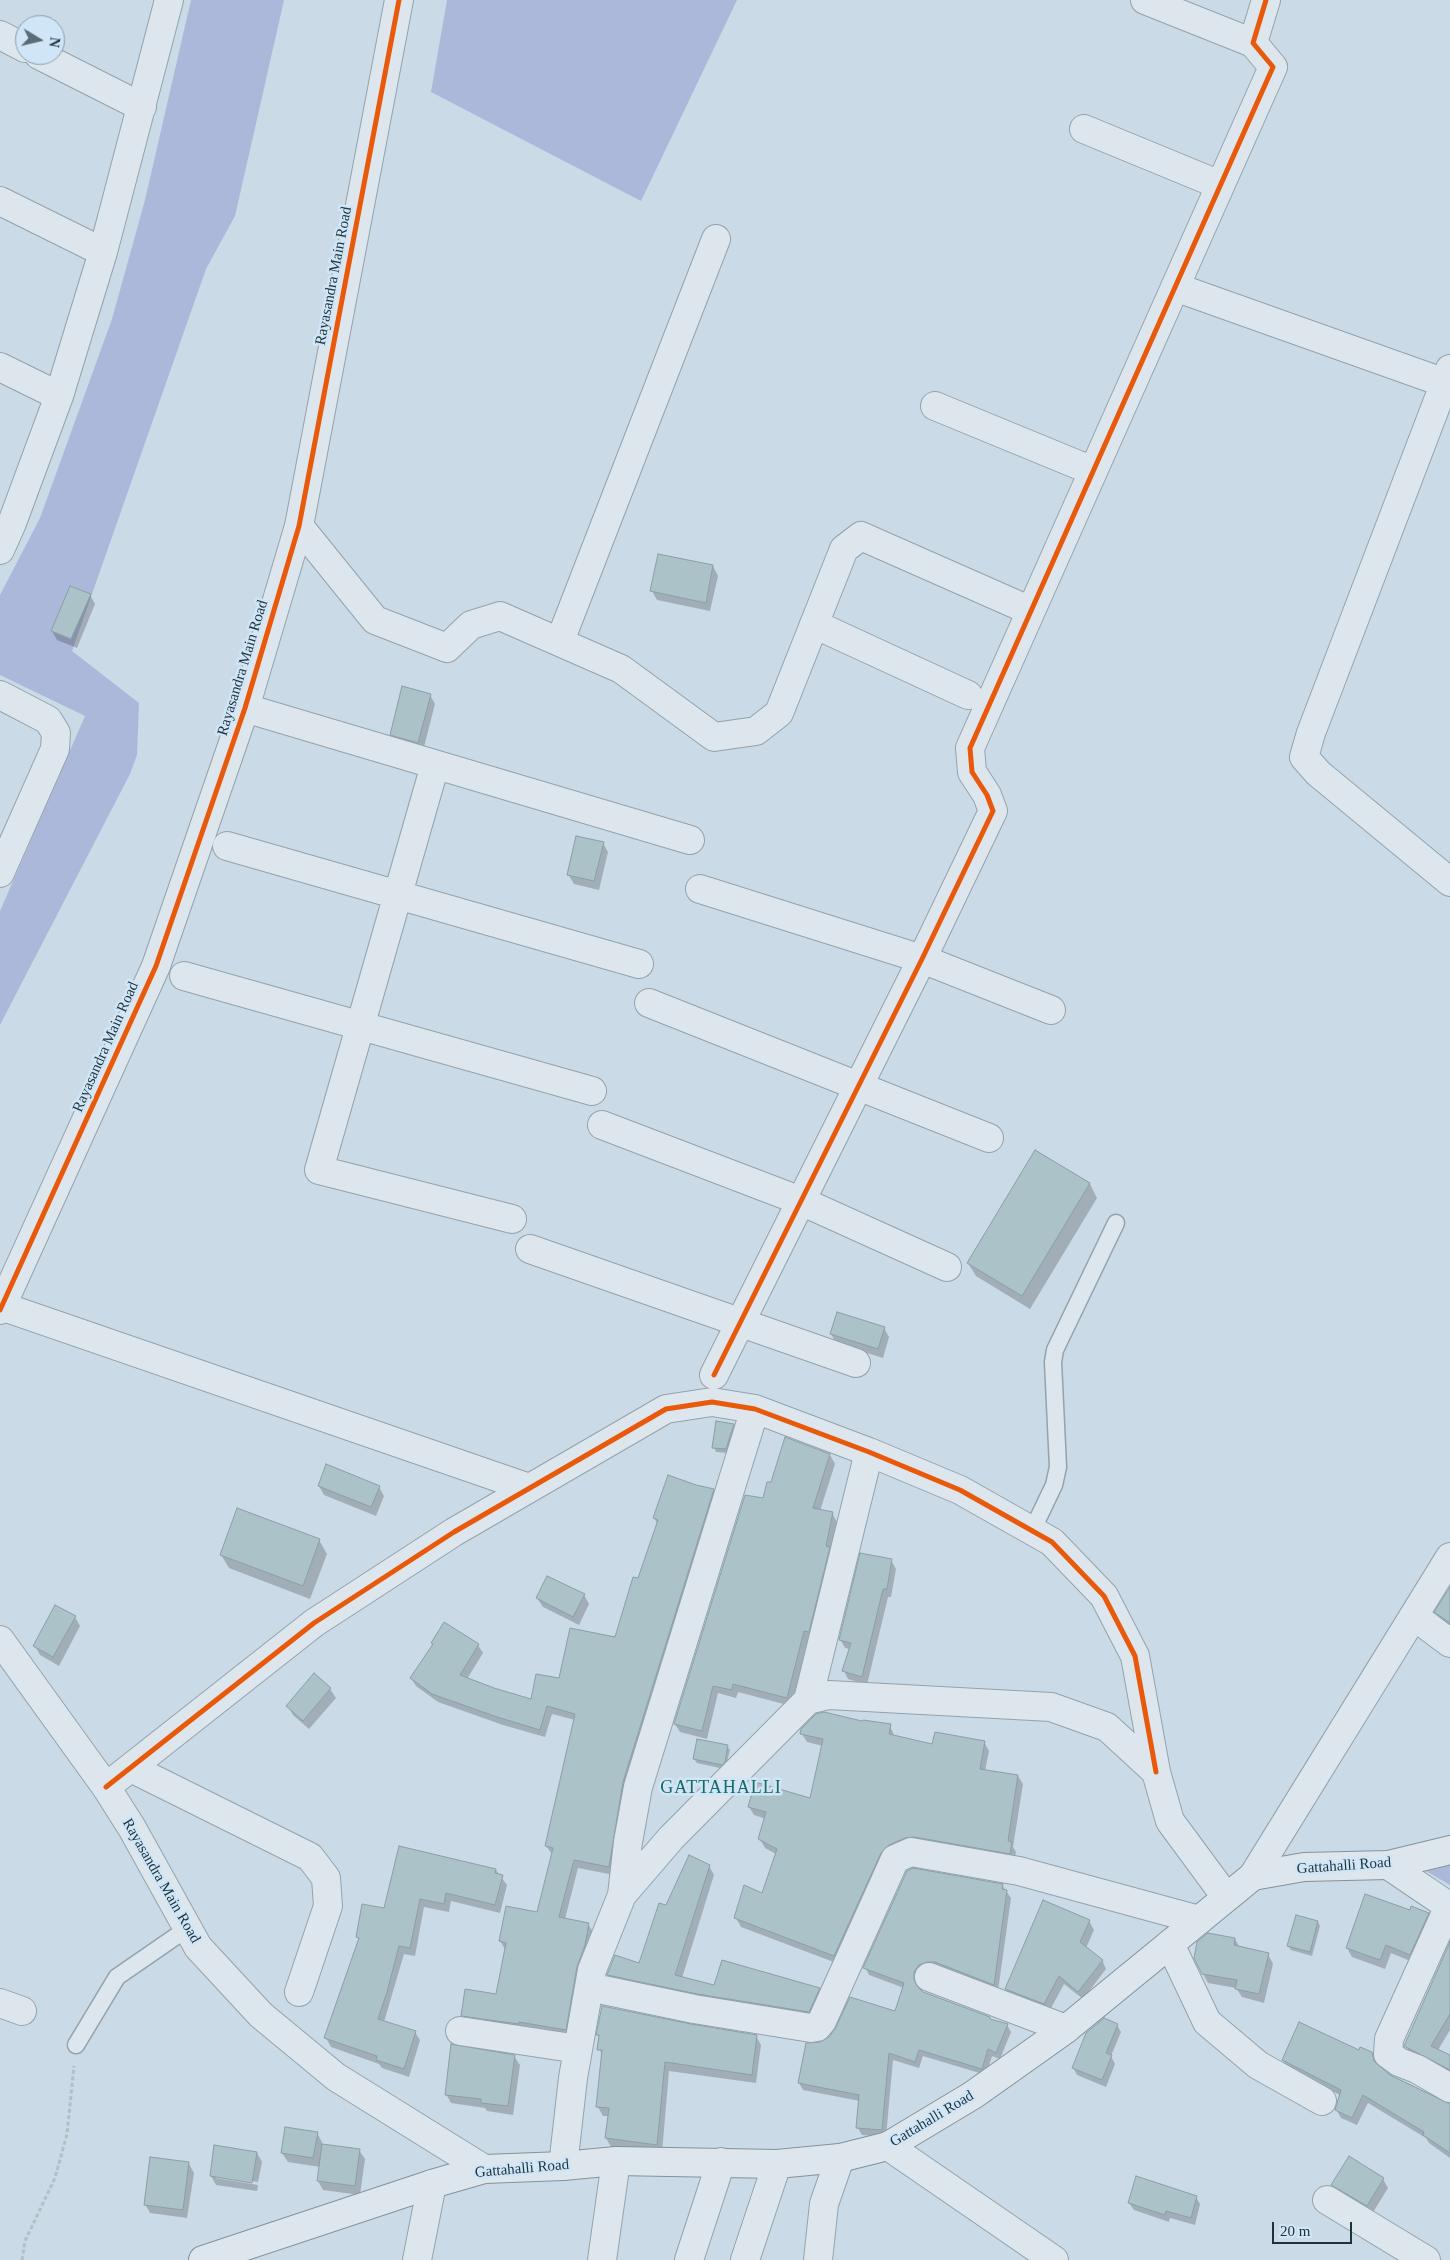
<!DOCTYPE html>
<style>
body{margin:0}
#map{position:relative;width:1450px;height:2260px;overflow:hidden;background:#cadae6;font-family:"Times New Roman",serif}
canvas{display:block}
.north{position:absolute;left:15px;top:15px;width:50px;height:50px;box-sizing:border-box;background:#d0e6f8;border:1px solid #889eac;border-radius:50%;rotate:99deg;font-size:14px;font-weight:700;line-height:20px;text-align:center;color:#1c3339}
.north::after{content:'';display:block;margin:auto;width:18px;height:22px;background:#596d76;clip-path:polygon(50% 0,100% 100%,50% 72%,0 100%)}
.scale{position:absolute;left:1272px;top:2222px;width:80px;height:22px;box-sizing:border-box;border:2px solid #1c3339;border-top:0;padding-left:6px;font-size:15px;line-height:18px;white-space:nowrap;color:#1c3339;-webkit-text-stroke:4px #d0e6f8;paint-order:stroke}
</style>
<div id="map">
<canvas width="1450" height="2260"></canvas>
<div class="north">N</div>
<div class="scale">20 m</div>
</div>
<script>
const context = document.querySelector('canvas').getContext('2d');
context.lineJoin = 'round';
function fillPath(path, color) { context.fillStyle = color; context.fill(path, 'evenodd'); }
const toPath = rows => new Path2D(rows.map(r => 'M' + r).join(''));
function trace(path, color, width, dash) { context.strokeStyle = color; context.lineWidth = width; context.lineCap = dash ? 'butt' : 'round'; context.setLineDash(dash || []); context.stroke(path); }
function write(font, color, halo, rows, align = 'center') {
  context.font = font + ' "Times New Roman",serif'; context.lineWidth = 5; context.setLineDash([]); context.textBaseline = 'middle'; context.strokeStyle = halo; context.fillStyle = color; for (const [text, x, y, turn = 0] of rows) {
    context.save(); context.translate(x, y); context.rotate((+turn || 0) * Math.PI / 180); context.textAlign = isNaN(turn) ? turn : align; if (halo) context.strokeText(text, 0, 0); context.fillText(text, 0, 0); context.restore();
  }
}
fillPath(toPath([
 [191,0,284,0,235,216,206,269,72,651,139,703,137,755,130,774,0,1025,0,911,85,716,0,675,0,595,40,518,112,319,145,200],
 [447,0,737,0,641,201,431,92],
 [1450,1865,1450,1885,1426,1871]
]), '#acb8d9');
fillPath(toPath([
 [713,566,718,576,710,611,657,600,652,591],
 [90,595,95,604,77,648,57,640,52,631],
 [430,695,435,704,423,751,396,743,391,734],
 [603,843,608,852,599,890,574,884,568,874],
 [1035,1151,1090,1184,1097,1198,1030,1309,976,1276,968,1263],
 [884,1328,889,1337,883,1358,836,1343,831,1334],
 [733,1425,736,1429,728,1453,716,1452,714,1447],
 [786,1439,830,1455,835,1464,820,1511,832,1513,837,1522,813,1640,809,1639,791,1706,738,1692,736,1698,718,1693,707,1739,680,1732,675,1724,772,1484],
 [319,1486,379,1487,384,1496,376,1516,324,1495],
 [696,1487,713,1490,718,1498,614,1875,578,1868,565,1919,588,1924,593,1932,570,2037,467,2024,462,2015,497,1995,505,1949,500,1941,538,1914,552,1854,546,1846,575,1720,552,1714,545,1737,503,1725,438,1702,416,1686,411,1678,434,1645,445,1624,478,1645,483,1653,467,1679,494,1690,532,1700,616,1639,658,1525,654,1518],
 [319,1540,327,1554,310,1599,229,1568,221,1555],
 [891,1560,896,1569,891,1597,888,1597,867,1685,848,1679,844,1671,850,1649,845,1648,840,1639],
 [1450,1589,1450,1628,1441,1621,1436,1612],
 [584,1595,589,1604,579,1625,543,1607,537,1598],
 [75,1617,80,1626,59,1666,40,1655,35,1646],
 [315,1675,330,1689,336,1698,309,1729,293,1715,288,1706],
 [863,1723,890,1726,895,1737,933,1745,984,1742,989,1751,985,1771,1018,1776,1023,1784,1013,1847,1016,1852,1014,1862,919,1845,839,1964,741,1927,736,1918,763,1895,776,1854,765,1848,760,1839,766,1819,754,1815,749,1807,811,1800,823,1746,807,1742,802,1734],
 [727,1746,730,1750,726,1766,724,1769,697,1763,694,1759],
 [709,1866,714,1875,682,1978,715,1986,819,1990,824,1998,814,2020,614,1984,608,1975,640,1965,666,1906],
 [496,1870,507,1885,500,1913,451,1901,449,1912,424,1907,415,1956,404,1954,384,2022,415,2032,420,2040,409,2077,382,2068,379,2064,331,2047,326,2038,360,1942,357,1937,385,1910],
 [1002,1885,1011,1898,998,1991,918,1980,917,1988,923,1993,991,2021,1007,2025,1011,2032,1000,2059,992,2056,986,2075,923,2056,919,2068,893,2060,886,2137,862,2135,858,2128,860,2101,803,2090,799,2083,820,2044,896,2012,904,1988,869,1975,865,1967],
 [1410,1912,1428,1914,1433,1923,1415,1963,1391,1953,1385,1969,1352,1957,1347,1948],
 [1089,1921,1094,1930,1086,1948,1102,1960,1106,1969,1083,1999,1064,1984,1049,2012,1011,1997,1006,1989],
 [1318,1922,1320,1926,1312,1956,1291,1950,1288,1946],
 [1235,1939,1240,1948,1268,1954,1273,1964,1264,2003,1242,1997,1236,1988,1208,1983,1203,1974],
 [1450,1945,1450,2030,1438,2050,1450,2057,1450,2075,1410,2055,1406,2046],
 [1117,2025,1121,2032,1111,2056,1115,2064,1106,2087,1077,2075,1073,2067],
 [691,2026,756,2036,761,2045,756,2083,669,2071,662,2153,611,2147,606,2138,609,2116,603,2116,598,2107,603,2056,599,2049,600,2039,598,2035],
 [1360,2052,1372,2053,1377,2065,1389,2076,1410,2084,1442,2103,1450,2105,1450,2158,1429,2143,1426,2138,1368,2103,1357,2125,1341,2118,1336,2109,1340,2095,1288,2069,1283,2060],
 [514,2056,520,2065,513,2115,487,2111,485,2108,451,2103,446,2094],
 [317,2133,322,2142,322,2146,359,2150,365,2159,360,2195,323,2190,318,2181,320,2167,288,2162,282,2153],
 [257,2153,262,2162,258,2182,216,2176,216,2178,258,2185,257,2191,216,2185,211,2176],
 [189,2164,194,2173,187,2218,150,2213,145,2204],
 [1383,2179,1388,2188,1372,2214,1338,2194,1333,2185],
 [1196,2197,1200,2204,1195,2225,1170,2218,1169,2222,1134,2210,1129,2203]
]), '#0003');
const building = toPath([
 [658,554,713,565,706,603,650,591,658,554],
 [70,586,91,594,71,639,51,631,70,586],
 [402,686,431,694,418,743,390,735,402,686],
 [576,836,604,842,594,881,567,875,576,836],
 [1035,1150,1090,1183,1022,1296,967,1263,1035,1150],
 [837,1312,885,1327,878,1349,830,1334,837,1312],
 [716,1421,734,1424,726,1449,712,1448,716,1421],
 [785,1437,830,1454,813,1508,833,1512,826,1546,830,1547,809,1632,804,1631,787,1698,733,1684,732,1690,713,1686,702,1731,674,1724,745,1495,763,1498,767,1482,771,1482,785,1437],
 [326,1464,380,1486,371,1507,318,1486,326,1464],
 [668,1475,696,1485,714,1489,623,1782,609,1867,574,1860,559,1917,589,1923,585,1945,577,1967,566,2030,519,2022,519,2024,461,2016,465,1989,496,1994,506,1943,499,1941,506,1906,537,1912,553,1848,545,1846,575,1714,547,1706,540,1730,497,1717,432,1694,410,1678,433,1644,431,1643,444,1622,479,1644,460,1675,494,1688,531,1699,536,1674,559,1678,570,1628,615,1637,633,1577,638,1578,658,1520,653,1518,668,1475],
 [237,1508,320,1539,303,1586,220,1555,237,1508],
 [860,1553,892,1559,887,1589,883,1589,862,1677,842,1671,851,1643,839,1640,860,1553],
 [547,1576,585,1594,573,1617,536,1598,547,1576],
 [1450,1587,1450,1623,1434,1612,1450,1587],
 [55,1605,76,1616,53,1657,33,1646,55,1605],
 [314,1673,331,1688,303,1721,286,1706,314,1673],
 [824,1712,862,1721,863,1720,891,1724,889,1734,932,1744,935,1732,985,1741,980,1769,1018,1775,1008,1841,1012,1842,1010,1854,914,1837,905,1838,889,1845,881,1853,834,1956,734,1918,744,1885,762,1893,777,1849,758,1839,766,1812,748,1807,755,1782,810,1798,823,1739,800,1734,801,1729,816,1714,824,1712],
 [697,1739,728,1745,725,1762,722,1765,693,1759,697,1739],
 [399,1846,496,1869,495,1873,503,1875,495,1905,446,1893,444,1904,420,1899,410,1948,399,1946,387,1992,378,2019,416,2031,404,2069,376,2060,377,2056,324,2038,359,1938,356,1937,362,1904,384,1908,399,1846],
 [689,1855,710,1865,675,1975,714,1985,722,1960,820,1988,809,2012,697,1994,607,1975,615,1955,639,1963,659,1903,666,1905,689,1855],
 [913,1868,1003,1884,1002,1889,1007,1890,994,1985,935,1962,927,1962,919,1965,914,1972,914,1979,917,1986,923,1992,990,2017,990,2019,1008,2024,996,2053,988,2049,982,2069,919,2050,915,2062,889,2053,882,2130,856,2128,859,2095,798,2083,806,2043,820,2042,829,2037,836,2027,850,1997,895,2011,904,1983,863,1968,907,1871,913,1868],
 [1365,1894,1410,1910,1411,1906,1429,1913,1410,1955,1386,1945,1380,1960,1346,1948,1365,1894],
 [1043,1900,1090,1920,1080,1942,1103,1960,1078,1992,1059,1976,1044,2004,1005,1989,1043,1900],
 [1296,1915,1318,1921,1310,1952,1287,1946,1296,1915],
 [1208,1933,1235,1938,1234,1945,1269,1953,1259,1994,1235,1989,1237,1980,1202,1974,1194,1958,1197,1942,1208,1933],
 [1450,1942,1450,2014,1431,2046,1450,2055,1450,2070,1404,2046,1450,1942],
 [602,2006,691,2024,757,2035,752,2075,665,2062,657,2145,605,2138,609,2108,596,2107,602,2050,597,2050,599,2035,596,2035,602,2006],
 [1104,2018,1118,2024,1106,2053,1112,2055,1102,2080,1072,2068,1086,2033,1104,2018],
 [1299,2022,1359,2050,1360,2047,1372,2052,1374,2061,1390,2075,1450,2104,1450,2153,1423,2135,1424,2132,1363,2095,1352,2118,1335,2110,1341,2090,1282,2060,1299,2022],
 [451,2044,515,2055,508,2106,481,2103,481,2099,445,2095,451,2044],
 [285,2127,318,2132,313,2158,281,2153,285,2127],
 [322,2144,360,2149,355,2186,317,2181,322,2144],
 [214,2145,257,2152,252,2183,210,2176,214,2145],
 [1349,2156,1384,2178,1367,2206,1331,2185,1349,2156],
 [150,2157,189,2162,183,2210,144,2205,150,2157],
 [1136,2176,1197,2196,1191,2218,1166,2211,1165,2215,1128,2203,1136,2176]
]);
fillPath(building, '#abc2c9');
trace(building, '#8a9ea6', 1);
const service = toPath([
 [1032,1531,1054,1485,1058,1467,1053,1362,1055,1350,1116,1223],
 [76,2045,117,1977,188,1928]
]);
const minor = toPath([
 [1145,0,1253,43],
 [0,35,25,48],
 [39,55,142,107],
 [1084,129,1220,185],
 [0,201,103,252],
 [1175,287,1445,383],
 [0,367,59,396],
 [1450,369,1311,733,1304,757,1318,773,1450,882],
 [935,406,1093,471],
 [299,526,375,620,447,648,471,625,500,616,621,669,714,737,756,731,779,713,844,549,861,536,1031,611],
 [0,550,12,523,59,396,103,252,169,0],
 [814,624,968,695],
 [560,641,716,239],
 [0,695,48,720,56,733,55,749,0,873],
 [245,708,690,840],
 [435,765,319,1170,512,1219],
 [227,846,639,964],
 [700,889,922,959,1051,1010],
 [184,976,592,1091],
 [649,1003,989,1138],
 [602,1125,801,1201,947,1267],
 [530,1249,856,1363],
 [1,1306,529,1488],
 [714,1375,922,959,993,811,987,795,972,772,970,748,1273,67,1253,43,1266,0],
 [1414,1616,1450,1643],
 [808,1700,869,1452],
 [131,1768,310,1857,326,1878,328,1906,299,1992],
 [106,1787,314,1623,454,1532,666,1409,712,1402,755,1409,869,1452,960,1490,1052,1542,1104,1596,1135,1656,1156,1772],
 [1388,1865,1450,1907],
 [1253,1876,1450,1557],
 [622,1895,628,1842,638,1787,755,1409],
 [1449,1906,1389,2039,1388,2054,1399,2062,1417,2069,1450,2088],
 [1170,1944,1207,2022,1258,2065,1322,2101],
 [929,1977,1066,2029],
 [589,1987,694,2009,811,2028,817,2027,822,2021,895,1859,911,1852,1019,1871,1199,1920],
 [0,2003,22,2011],
 [460,2031,578,2049],
 [888,2146,1054,2260],
 [563,2166,573,2078,592,1970,622,1895,671,1838,808,1700,829,1695,1051,1707,1107,1727,1156,1772,1170,1821,1226,1897],
 [1327,2200,1426,2260],
 [417,2260,432,2184],
 [602,2260,616,2161],
 [689,2260,721,2162],
 [745,2260,777,2164],
 [818,2260,824,2204,840,2158]
]);
const tertiary = toPath([
 [0,1310,156,966,245,708,299,526,399,0],
 [0,1640,106,1787,132,1828,198,1947,261,2015,336,2077,484,2169]
]);
const secondary = toPath([
 [203,2260,432,2184,484,2169,563,2166,616,2161,777,2164,840,2158,888,2146,973,2095,1066,2029,1253,1876,1304,1867,1388,1865,1450,1850]
]);
trace(service, '#94a2ab', 19);
trace(minor, '#94a2ab', 30);
trace(tertiary, '#94a2ab', 30);
trace(secondary, '#84929a', 30);
trace(toPath([
 [22,2260,25,2241,55,2178,67,2134,74,2066]
]), '#b4bfc5', 3, [4, 2.5]);
trace(service, '#dde6ed', 16);
trace(minor, '#dde6ed', 28);
trace(tertiary, '#dde6ed', 28);
trace(secondary, '#dde6ed', 28);
trace(toPath([
 [0,1310,156,966,245,708,299,526,399,0],
 [714,1375,922,959,993,811,987,795,972,772,970,748,1273,67,1253,43,1266,0],
 [106,1787,314,1623,454,1532,666,1409,712,1402,755,1409,869,1452,960,1490,1052,1542,1104,1596,1135,1656,1156,1772]
]), '#e8590c', 5);
write('15px', '#1c3339', '#d0e6f8', [
 ["Rayasandra Main Road",334,276,-79],
 ["Rayasandra Main Road",243,668,-73],
 ["Rayasandra Main Road",106,1047,-66],
 ["Gattahalli Road",1344,1866,-4],
 ["Rayasandra Main Road",161,1881,60],
 ["Gattahalli Road",932,2119,-31],
 ["Gattahalli Road",522,2169,-5]
]);
context.letterSpacing = '1px';
write('18px', '#186964', '#d0e6f8', [
 ["GATTAHALLI",721,1788]
]);
context.letterSpacing = '0px';
</script>
